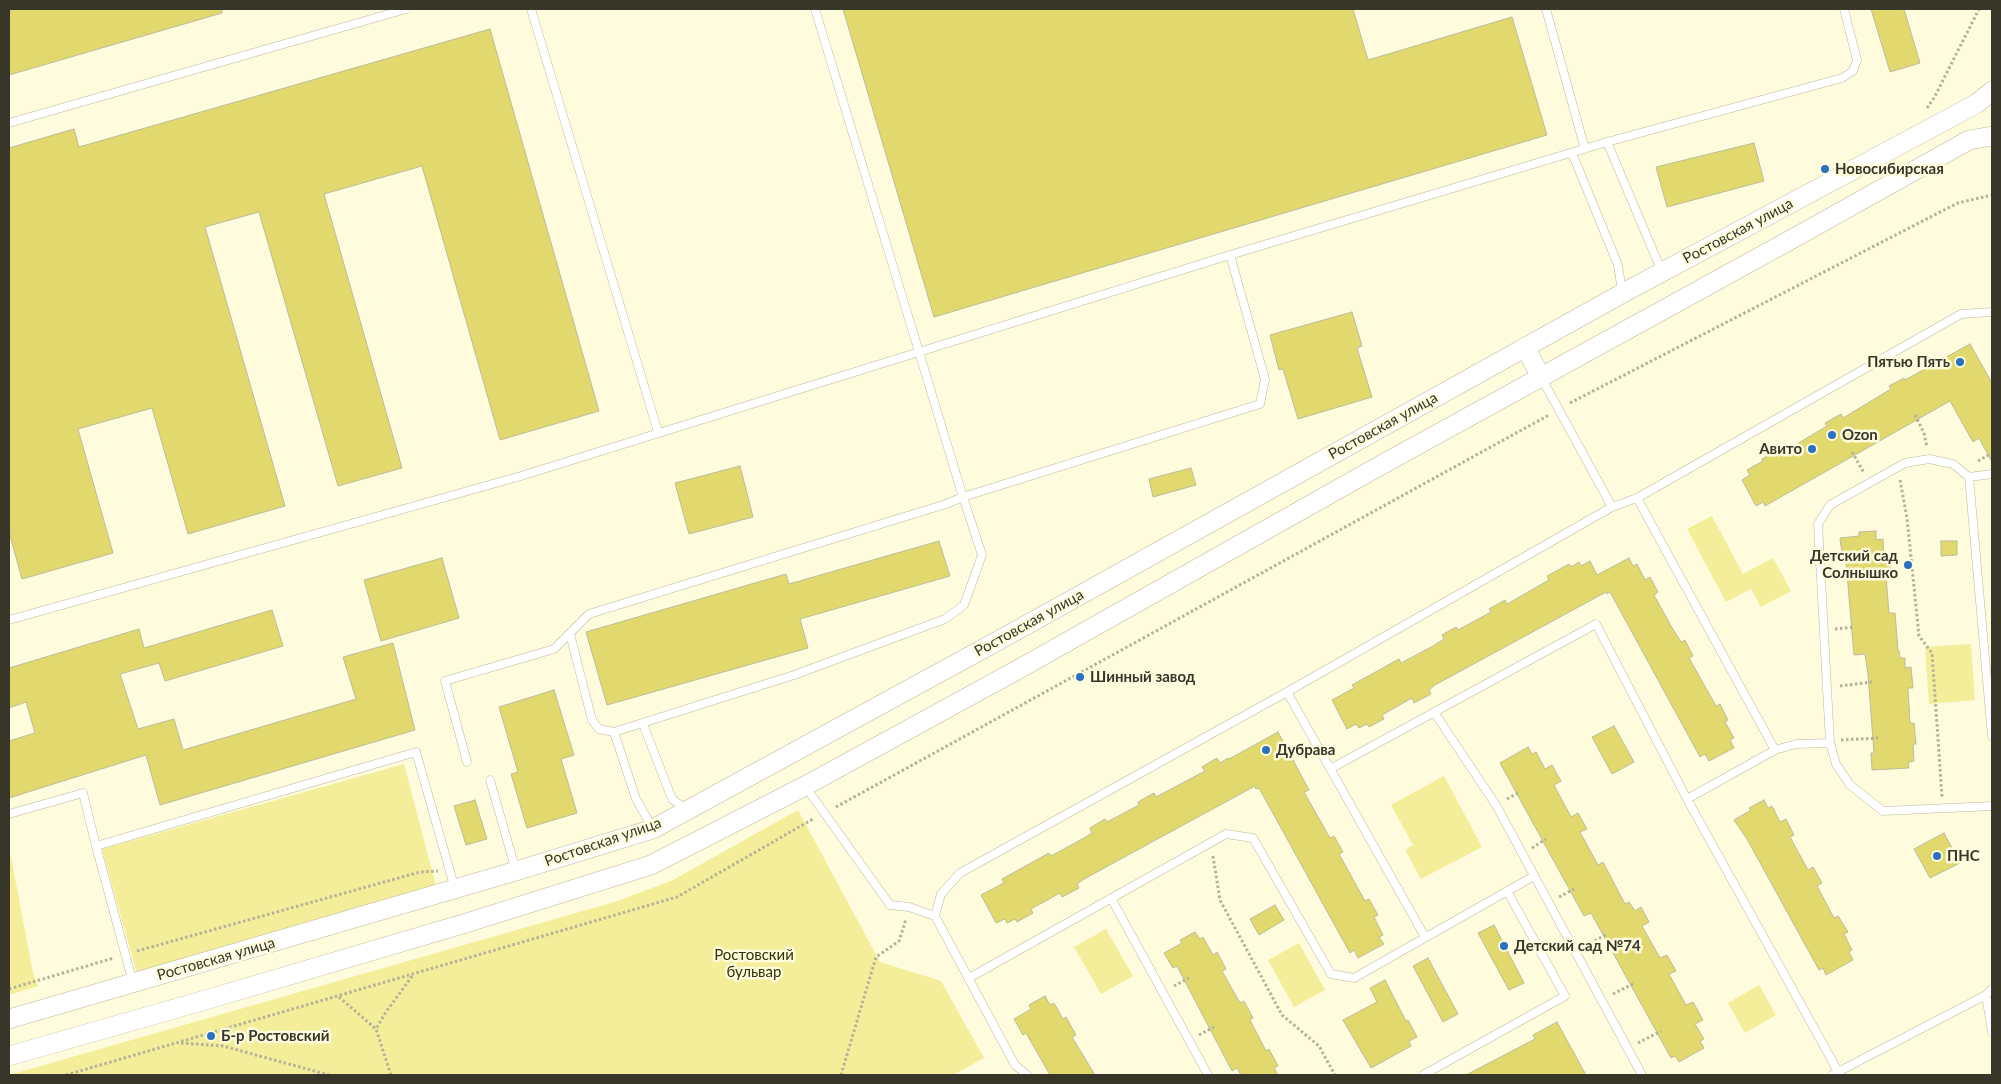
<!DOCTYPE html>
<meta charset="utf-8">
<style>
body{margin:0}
#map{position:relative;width:2001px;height:1084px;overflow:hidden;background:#fefcdc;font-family:Lato,sans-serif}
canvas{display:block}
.frame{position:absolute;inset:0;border:10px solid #373629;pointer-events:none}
</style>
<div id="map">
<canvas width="2001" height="1084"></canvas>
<div class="frame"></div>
</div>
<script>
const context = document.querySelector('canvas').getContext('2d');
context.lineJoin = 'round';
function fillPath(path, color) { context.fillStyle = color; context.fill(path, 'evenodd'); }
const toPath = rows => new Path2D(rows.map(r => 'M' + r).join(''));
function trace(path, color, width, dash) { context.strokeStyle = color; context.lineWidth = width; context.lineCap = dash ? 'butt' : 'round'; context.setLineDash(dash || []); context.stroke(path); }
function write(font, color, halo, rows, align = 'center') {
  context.font = font + ' Lato,sans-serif'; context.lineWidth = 5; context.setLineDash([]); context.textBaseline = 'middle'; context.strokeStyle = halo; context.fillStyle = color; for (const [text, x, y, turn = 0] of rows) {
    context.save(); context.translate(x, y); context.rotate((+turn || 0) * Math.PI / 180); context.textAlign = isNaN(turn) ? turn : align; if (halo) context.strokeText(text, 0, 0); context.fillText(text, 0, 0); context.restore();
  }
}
fillPath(toPath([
 [1712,516,1743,574,1773,558,1791,591,1761,607,1751,589,1726,602,1687,529],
 [1971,644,1975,700,1929,704,1925,647],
 [404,764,436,886,137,974,102,849],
 [1444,776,1482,847,1421,879,1405,850,1413,845,1391,805],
 [798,810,880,962,941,981,984,1058,953,1075,9,1075,618,901,673,880],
 [9,856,11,857,33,973,38,986,9,995],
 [1106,929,1133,976,1101,994,1074,947],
 [1299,943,1325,990,1294,1007,1268,960],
 [1759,985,1776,1015,1745,1033,1728,1003]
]), '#f4ed9a');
const building = toPath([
 [9,9,222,9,222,13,9,75,9,9],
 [843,9,1353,9,1368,60,1512,17,1547,135,934,317,843,9],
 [1871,9,1904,9,1920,63,1890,72,1871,9],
 [490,29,599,411,500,440,422,166,324,194,402,468,338,486,259,212,205,227,285,506,188,534,152,408,78,429,113,553,22,579,9,532,9,148,74,129,79,147,490,29],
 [1754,143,1764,181,1667,207,1656,167,1754,143],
 [1352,312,1362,346,1357,348,1372,397,1298,419,1283,369,1279,370,1270,335,1352,312],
 [1970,344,1992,383,1992,462,1979,438,1973,442,1950,401,1765,506,1763,502,1756,506,1742,480,1750,475,1747,470,1763,461,1762,459,1778,450,1780,453,1797,444,1827,426,1825,423,1841,414,1843,418,1891,389,1889,386,1904,378,1905,380,1970,344],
 [740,466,753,517,689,534,675,483,740,466],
 [1191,468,1196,485,1153,497,1149,479,1191,468],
 [1876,531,1876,540,1883,539,1884,559,1889,558,1891,577,1886,577,1889,613,1895,613,1898,651,1899,651,1900,658,1905,658,1905,668,1911,667,1913,688,1908,688,1910,723,1914,723,1916,744,1913,744,1914,761,1908,762,1909,768,1872,770,1871,753,1874,753,1868,674,1865,654,1854,655,1846,562,1844,554,1842,554,1840,538,1859,536,1859,532,1876,531],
 [939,541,950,576,800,619,808,648,607,705,586,632,786,574,789,584,939,541],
 [1941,541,1957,541,1957,555,1941,556,1941,541],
 [442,558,459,618,381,641,364,580,442,558],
 [1629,558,1633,566,1637,564,1645,580,1650,577,1658,592,1654,595,1671,626,1681,642,1685,640,1693,656,1689,658,1716,706,1720,704,1728,720,1725,722,1734,738,1730,740,1734,748,1709,761,1705,754,1700,757,1610,592,1607,594,1606,592,1435,685,1429,690,1431,694,1414,703,1412,698,1382,715,1384,719,1369,727,1367,724,1359,728,1356,724,1347,729,1332,700,1354,688,1352,685,1399,659,1401,663,1433,646,1444,639,1442,635,1456,627,1458,630,1491,612,1489,609,1505,600,1507,604,1549,580,1547,576,1569,564,1571,567,1579,562,1581,566,1590,561,1597,575,1629,558],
 [272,610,283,646,165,681,159,663,120,674,138,729,174,719,183,750,356,699,343,657,393,643,415,730,160,805,146,755,9,798,9,741,35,733,26,702,9,708,9,668,139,629,144,648,272,610],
 [554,690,574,755,561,759,577,813,527,828,511,774,518,772,499,707,554,690],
 [1614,726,1634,762,1612,774,1592,737,1614,726],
 [1278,732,1309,790,1304,792,1330,838,1334,836,1343,852,1339,854,1365,901,1369,899,1378,915,1374,917,1383,935,1379,937,1384,944,1358,958,1354,950,1350,953,1259,788,1256,789,1255,786,1084,879,1077,884,1079,888,1062,897,1060,893,1031,909,1033,913,1017,922,1015,919,1007,923,1005,919,996,923,981,895,1004,883,1002,879,1049,853,1051,856,1084,838,1092,833,1090,828,1105,819,1107,822,1139,805,1138,802,1154,793,1156,797,1205,771,1202,767,1217,758,1220,763,1228,758,1229,759,1278,732],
 [1528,747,1532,754,1536,752,1545,769,1552,765,1561,781,1554,785,1571,817,1578,813,1587,829,1580,832,1598,865,1603,862,1625,904,1629,902,1635,911,1641,907,1649,922,1642,926,1660,958,1667,955,1676,971,1669,974,1686,1005,1693,1002,1703,1020,1695,1024,1704,1039,1700,1041,1704,1048,1679,1062,1675,1056,1671,1058,1591,913,1584,916,1500,763,1528,747],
 [475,800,487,839,466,845,454,806,475,800],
 [1764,800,1768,808,1772,806,1780,822,1786,819,1794,835,1790,837,1808,870,1813,867,1822,883,1817,886,1826,903,1834,918,1838,916,1848,932,1844,934,1852,950,1849,952,1853,960,1826,975,1823,968,1819,970,1747,839,1734,820,1751,810,1749,808,1764,800],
 [1944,833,1960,863,1930,878,1914,849,1944,833],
 [1275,905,1284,920,1259,935,1250,919,1275,905],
 [1494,925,1524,983,1509,990,1478,933,1494,925],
 [1195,932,1200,939,1203,937,1213,955,1217,952,1226,969,1222,971,1240,1003,1244,1001,1253,1018,1250,1020,1266,1051,1269,1049,1278,1066,1274,1068,1278,1075,1241,1075,1237,1068,1232,1071,1180,972,1177,966,1173,968,1164,953,1182,943,1180,940,1195,932],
 [1428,958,1458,1014,1443,1022,1413,966,1428,958],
 [1385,980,1406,1021,1408,1020,1417,1037,1409,1041,1411,1046,1371,1068,1343,1020,1377,1002,1370,988,1385,980],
 [1045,996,1050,1005,1054,1003,1063,1019,1066,1017,1076,1035,1072,1037,1095,1075,1050,1075,1026,1033,1023,1035,1014,1019,1031,1009,1029,1005,1045,996],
 [1557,1022,1586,1075,1466,1075,1535,1039,1533,1035,1557,1022]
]);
fillPath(building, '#e1d86e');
trace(building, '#bdbb9c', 1);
const service = toPath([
 [531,9,658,432],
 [1546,9,1585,149],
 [9,123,406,9],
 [1607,142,1662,272],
 [1572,153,1618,265,1622,291],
 [1541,377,1612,507,1637,498,1961,314,1992,312],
 [1992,474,1969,477,1953,464,1929,459,1905,463,1830,505,1818,524,1830,743,1836,764,1850,785,1883,811,1992,806],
 [1969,477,1992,736],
 [9,620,521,476,1230,255,1607,142,1842,78,1853,71,1857,60,1844,9],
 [570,634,592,720,599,729,614,732,794,675,945,619,964,605,982,555,963,497,815,9],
 [1287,692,1425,937],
 [1434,712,1496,805,1642,1075],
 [643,724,672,799,687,810],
 [614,732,636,799,653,829],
 [1775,750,1796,744,1830,743],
 [467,762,445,681,554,649,589,614,946,504,963,497,1260,404,1265,379,1230,255],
 [1330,769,1596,624,1687,799,1775,750,1637,498],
 [490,780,516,871],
 [805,786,890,905,909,907,935,916,1015,1065,1027,1075],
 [1687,799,1840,1075],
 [9,814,83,793,96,846,416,752,455,889],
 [96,846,133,983],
 [1111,898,1208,1075],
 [935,916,941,894,960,873,1287,692,1612,507],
 [969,978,1226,834,1253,838,1331,974,1354,978,1534,876],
 [1986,995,1992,1032],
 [1423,1075,1565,996,1507,891],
 [1832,1075,1986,995,1992,989]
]);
const tertiary = toPath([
 [1525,347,1541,377],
 [9,1019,516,871,653,829,1003,638,1623,293,1976,104,1992,91],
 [9,1056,202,1001,463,924,651,865,805,786,1019,669,1374,469,1803,233,1969,140,1992,136]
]);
trace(service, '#bbb99a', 9);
trace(tertiary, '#bbb99a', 20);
trace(toPath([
 [1927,108,1934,98,1979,9],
 [1570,403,1946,209,1958,203,1992,195],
 [1915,415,1924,433,1927,447],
 [1852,452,1864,473],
 [1978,461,1992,453],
 [1900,480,1907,518,1919,636,1932,653,1942,797],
 [1832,573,1849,570],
 [1835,629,1854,627],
 [1840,686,1872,682],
 [1841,740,1878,738],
 [1507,799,1520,792],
 [836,807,1549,415],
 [1532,848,1546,839],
 [1213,856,1220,900,1282,1015,1319,1046,1335,1075],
 [1559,897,1574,889],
 [1586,946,1607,934],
 [137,951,420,872,438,871],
 [1174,986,1189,978],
 [9,989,114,958],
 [1613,994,1635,983],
 [339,997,376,1029],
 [1199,1035,1214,1027],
 [181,1043,223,1046,329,1075],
 [1638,1043,1661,1031],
 [66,1075,677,897,813,819],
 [391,1075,376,1029,386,1012,413,975],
 [841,1075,876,957,899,941,906,919]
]), '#b4b299', 3, [2.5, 2.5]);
trace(service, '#fff', 8);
trace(tertiary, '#fff', 19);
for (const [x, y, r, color] of [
 [1825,169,5,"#2a71c2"],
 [1960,362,5,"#2a71c2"],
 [1832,435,5,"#2a71c2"],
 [1812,449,5,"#2a71c2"],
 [1908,565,5,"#2a71c2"],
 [1080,677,5,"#2a71c2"],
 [1266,750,5,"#2a71c2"],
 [1937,856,5,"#2a71c2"],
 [1504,946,5,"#2a71c2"],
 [211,1036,5,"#2a71c2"]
]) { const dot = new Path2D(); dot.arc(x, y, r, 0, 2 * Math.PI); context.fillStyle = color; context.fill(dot); trace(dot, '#fefcdc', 2); }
write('bold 15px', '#373629', '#fefcdc', [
 ["Новосибирская",1835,169],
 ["Пятью Пять",1950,362,"right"],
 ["Ozon",1842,435],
 ["Авито",1802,449,"right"],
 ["Детский сад",1898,556,"right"],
 ["Солнышко",1898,573,"right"],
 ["Шинный завод",1090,677],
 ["Дубрава",1276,750],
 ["ПНС",1947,856],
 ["Детский сад №74",1514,946],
 ["Б-р Ростовский",221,1036]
], 'left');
write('15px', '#373629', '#fefcdc', [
 ["Ростовская улица",1738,231,-28],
 ["Ростовская улица",1383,426,-29],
 ["Ростовская улица",1029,623,-29],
 ["Ростовская улица",603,842,-19],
 ["Ростовская улица",216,959,-16]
]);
write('15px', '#353102', '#fefcdc', [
 ["Ростовский",754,955],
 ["бульвар",754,972]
]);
</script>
